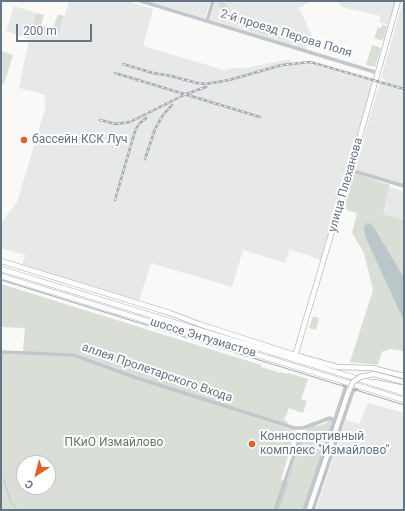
<!DOCTYPE html>
<meta charset="utf-8">
<style>
body{margin:0}
#map{position:relative;width:405px;height:511px;overflow:hidden;background:#f9f9f7;font-family:Roboto,sans-serif}
canvas{display:block}
.frame{position:absolute;inset:0;border:2px solid #647483;pointer-events:none}
.north{position:absolute;left:16px;top:455px;width:40px;height:40px;box-sizing:border-box;background:#fff;border:1px solid #c1c7cd;border-radius:50%;rotate:216deg;font-size:11px;font-weight:700;line-height:16px;text-align:center;color:#647483}
.north::after{content:'';display:block;margin:auto;width:14px;height:18px;background:#e65d2a;clip-path:polygon(50% 0,100% 100%,50% 72%,0 100%)}
.scale{position:absolute;left:16px;top:24px;width:76px;height:18px;box-sizing:border-box;border:2px solid #647483;border-top:0;padding-left:5px;font-size:12px;line-height:14px;white-space:nowrap;color:#647483;-webkit-text-stroke:3px #fff;paint-order:stroke}
</style>
<div id="map">
<canvas width="405" height="511"></canvas>
<div class="frame"></div>
<div class="north">С</div>
<div class="scale">200 m</div>
</div>
<script>
const context = document.querySelector('canvas').getContext('2d');
context.lineJoin = 'round';
function fillPath(path, color) { context.fillStyle = color; context.fill(path, 'evenodd'); }
const toPath = rows => new Path2D(rows.map(r => 'M' + r).join(''));
function trace(path, color, width, dash) { context.strokeStyle = color; context.lineWidth = width; context.lineCap = dash ? 'butt' : 'round'; context.setLineDash(dash || []); context.stroke(path); }
function write(font, color, halo, rows, align = 'center') {
  context.font = font + ' Roboto,sans-serif'; context.lineWidth = 4; context.setLineDash([]); context.textBaseline = 'middle'; context.strokeStyle = halo; context.fillStyle = color; for (const [text, x, y, turn = 0] of rows) {
    context.save(); context.translate(x, y); context.rotate((+turn || 0) * Math.PI / 180); context.textAlign = isNaN(turn) ? turn : align; if (halo) context.strokeText(text, 0, 0); context.fillText(text, 0, 0); context.restore();
  }
}
fillPath(toPath([
 [69,1,126,1,153,9,143,46,224,70,233,68,245,68,291,59,290,65,309,64,373,82,321,260,290,249,285,263,243,250,232,287,151,263,139,301,22,265,25,255,1,248,1,223,17,202,46,106,44,104,46,95,19,88,29,39,6,31,14,6,37,13,32,28,58,36],
 [148,1,210,1,205,18],
 [215,1,231,1,238,3,239,1,311,1,299,8,312,36,305,49,211,20,210,19],
 [337,1,396,1,389,25,379,22,380,16,342,7],
 [403,1,404,1,404,89,385,83,386,79,381,78],
 [380,83,404,91,404,185,354,170],
 [390,187,404,192,404,220,383,214],
 [368,403,404,413,404,510,316,510,346,420,359,424]
]), '#e7e8e8');
fillPath(toPath([
 [220,1,222,1,233,12,244,20,269,29,289,39,271,37,241,25,232,20,222,10,218,5],
 [37,13,44,15,41,25,53,29,58,14,64,16,58,36,32,28],
 [382,25,387,26,383,41,374,38,378,27,381,28],
 [372,45,381,48,375,67,366,65],
 [1,51,13,55,4,84,1,83],
 [354,173,390,185,383,214,404,220,404,351,391,349,382,352,378,365,350,362,373,290,364,253,352,233,357,213,343,209],
 [1,284,261,365,261,367,271,370,280,373,281,372,288,374,288,373,308,379,301,399,307,401,303,413,289,408,284,420,288,422,287,425,168,387,74,353,23,352,25,328,1,327],
 [313,316,319,318,316,330,309,328],
 [1,354,73,356,171,390,295,431,281,480,288,482,300,450,298,449,303,436,307,437,306,428,316,424,317,426,327,423,327,421,330,419,333,422,324,449,320,444,323,450,303,510,1,510],
 [24,463,48,463,48,487,24,487]
]), '#d9ded6');
fillPath(toPath([
 [368,223,372,225,375,229,404,278,404,321,365,236,364,226]
]), '#bbc6cb');
trace(toPath([
 [4,480,11,503,18,510],
 [278,510,303,437]
]), '#bbc6cb', 1);
const major = toPath([
 [1,261,170,313,199,324,295,355,337,367,372,368,404,376],
 [1,269,404,393],
 [1,276,404,400],
 [295,356,352,164,398,1],
 [374,382,404,388]
]);
trace(major, '#b4b9be', 6);
trace(toPath([
 [141,1,378,73],
 [207,21,213,1],
 [350,170,404,186],
 [1,352,74,355,137,378,294,428,303,428,330,418,333,420,334,423],
 [275,510,301,435],
 [304,510,345,389,345,386,341,381],
 [313,510,353,391,361,387]
]), '#c2c7cb', 3.5);
trace(major, '#fff', 4.5);
trace(toPath([
 [1,280,404,405]
]), '#a3aab1', 1);
const rail = toPath([
 [123,64,153,73,171,76,197,83,206,84,229,80,282,65,310,62,404,89],
 [115,73,260,117],
 [100,120,116,124,130,122,186,94,206,87],
 [145,159,155,129,163,115,172,105],
 [115,200,135,131,139,124,146,118]
]);
trace(rail, '#a3aab1', 2.5);
trace(rail, '#fff', 1, [3]);
const majorBridge = toPath([
 [309,510,348,393,353,382,360,377,374,374,404,382]
]);
trace(majorBridge, '#b4b9be', 6, []);
trace(majorBridge, '#fff', 4.5);
for (const [x, y, r, color] of [
 [24,140,4,"#e65d2a"],
 [252,444,4,"#e65d2a"]
]) { const dot = new Path2D(); dot.arc(x, y, r, 0, 2 * Math.PI); context.fillStyle = color; context.fill(dot); trace(dot, '#fff', 1.5); }
write('12px', '#647483', '#fff', [
 ["2-й проезд Перова Поля",286,34,17],
 ["улица Плеханова",346,185,-74],
 ["шоссе Энтузиастов",203,338,17],
 ["аллея Пролетарского Входа",157,373,19]
]);
write('12px', '#647483', '#fff', [
 ["бассейн КСК Луч",32,140],
 ["Конноспортивный",260,437],
 ["комплекс \"Измайлово\"",260,451]
], 'left');
write('12px', '#667a63', '#fff', [
 ["ПКиО Измайлово",114,443]
]);
</script>
